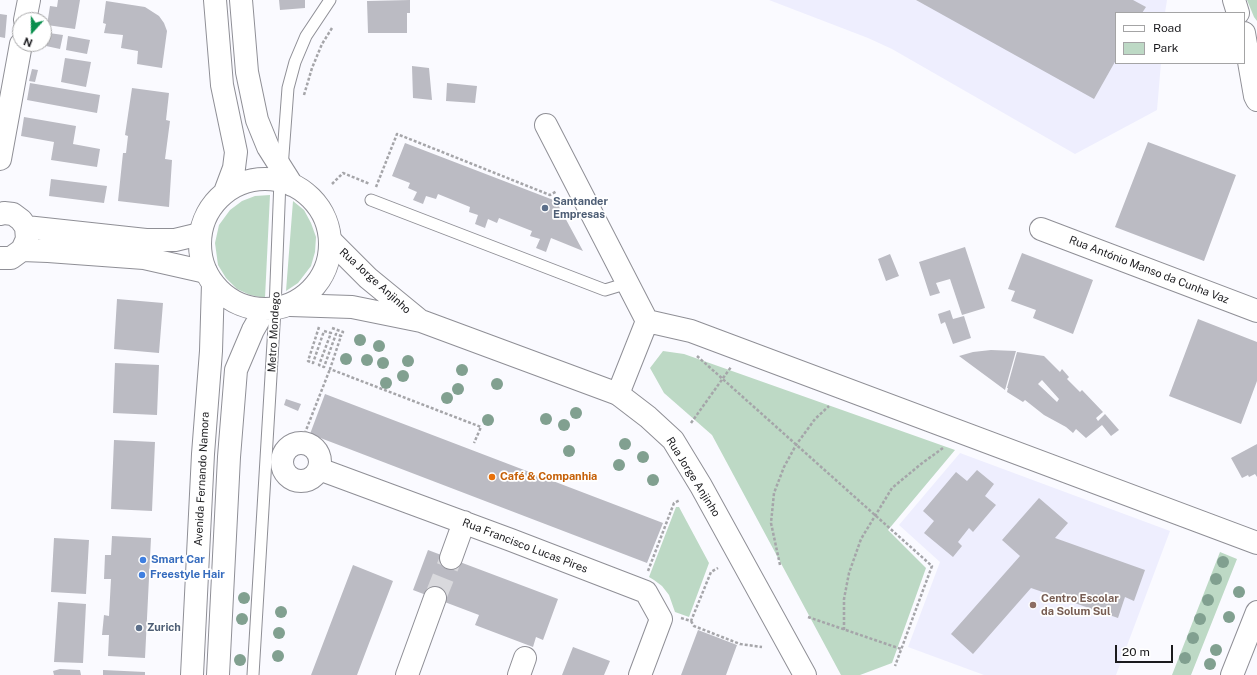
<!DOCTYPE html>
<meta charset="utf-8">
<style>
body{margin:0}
#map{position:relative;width:1257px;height:675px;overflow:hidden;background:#fafaff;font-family:"Public Sans",sans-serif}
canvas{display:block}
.legend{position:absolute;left:1115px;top:12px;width:130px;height:52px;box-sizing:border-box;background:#fff;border:1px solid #a4a4a5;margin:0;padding:5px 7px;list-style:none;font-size:12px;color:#1b1b1e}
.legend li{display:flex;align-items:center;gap:8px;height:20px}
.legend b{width:20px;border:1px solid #a4a4a5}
.north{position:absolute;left:12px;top:12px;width:40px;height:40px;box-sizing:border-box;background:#fff;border:1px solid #a4a4a5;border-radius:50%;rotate:201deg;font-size:11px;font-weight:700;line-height:16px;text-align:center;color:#1b1b1e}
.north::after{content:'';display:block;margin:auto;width:14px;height:18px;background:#088e4c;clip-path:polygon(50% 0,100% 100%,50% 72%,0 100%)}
.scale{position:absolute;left:1115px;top:645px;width:58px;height:18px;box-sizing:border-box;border:2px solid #1b1b1e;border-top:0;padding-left:5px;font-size:12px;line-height:14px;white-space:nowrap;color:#1b1b1e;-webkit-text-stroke:3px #fff;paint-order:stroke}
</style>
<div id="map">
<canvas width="1257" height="675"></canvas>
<ul class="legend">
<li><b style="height:5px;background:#fff"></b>Road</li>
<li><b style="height:11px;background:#bdd9c5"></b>Park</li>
</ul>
<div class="north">N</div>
<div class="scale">20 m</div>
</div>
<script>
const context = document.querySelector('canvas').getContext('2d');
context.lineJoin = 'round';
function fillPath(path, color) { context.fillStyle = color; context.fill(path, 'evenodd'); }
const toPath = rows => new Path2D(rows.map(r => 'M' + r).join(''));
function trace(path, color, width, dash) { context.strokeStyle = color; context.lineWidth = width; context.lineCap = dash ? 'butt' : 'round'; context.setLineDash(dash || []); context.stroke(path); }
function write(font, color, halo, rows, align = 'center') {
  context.font = font + ' "Public Sans",sans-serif'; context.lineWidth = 3.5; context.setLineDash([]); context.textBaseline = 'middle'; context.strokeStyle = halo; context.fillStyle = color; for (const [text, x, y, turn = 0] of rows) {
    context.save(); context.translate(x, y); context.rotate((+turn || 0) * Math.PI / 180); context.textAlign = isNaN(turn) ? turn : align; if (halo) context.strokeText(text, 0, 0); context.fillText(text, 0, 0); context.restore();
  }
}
fillPath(toPath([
 [769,0,1167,0,1165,13,1116,13,1116,63,1161,63,1157,110,1075,154,892,49,868,38],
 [960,453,1170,531,1116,675,984,675,908,647,940,562,899,525]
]), '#eeeefe');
fillPath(toPath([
 [1247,0,1257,0,1257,21,1254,17],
 [270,195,265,298,250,295,237,289,226,278,218,265,215,243,219,225,230,210,242,201,255,196],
 [293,201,304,210,311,223,316,237,315,252,311,266,298,283,286,291],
 [663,351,684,354,955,450,888,530,926,568,892,663,860,675,841,675,712,435,664,393,650,368],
 [676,507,679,507,709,563,689,617,675,612,669,595,662,586,654,580,649,577],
 [1220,552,1237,559,1191,675,1172,675]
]), '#bdd9c5');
fillPath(toPath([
 [58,0,80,0,75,29,47,25,50,6,57,7],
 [279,0,305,0,305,8,280,10],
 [410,0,410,13,407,13,407,33,368,33,367,1],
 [916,0,1133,0,1146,7,1142,13,1116,13,1116,60,1094,99],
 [106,1,145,7,159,16,164,23,167,31,162,68,137,64,138,51,121,48,123,35,104,33,106,24,103,23],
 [0,14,7,15,5,38,0,37],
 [49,33,63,35,60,49,46,46],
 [68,36,90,40,87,54,66,50],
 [65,58,91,62,86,87,61,82],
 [412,66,429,68,432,100,413,98],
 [32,69,38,70,35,82,29,81],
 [30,83,100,95,97,113,27,100],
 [447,83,477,86,475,103,446,101],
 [132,88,169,93,166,120,170,121,165,159,172,160,169,207,118,201,123,153,126,153,128,136,125,135],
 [24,117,76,126,73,144,100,149,97,167,51,160,54,142,21,136],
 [1148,142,1236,175,1204,261,1115,227],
 [405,143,556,201,583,251,551,238,546,252,536,248,540,239,530,236,532,231,499,218,497,223,488,219,485,228,475,224,478,215,469,212,470,207,438,194,436,199,426,196,423,204,413,200,417,192,408,188,410,183,392,176],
 [51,179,107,186,104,203,49,196],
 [965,247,985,308,962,315,950,279,936,283,940,293,930,296,919,262],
 [1022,253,1093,280,1073,334,1033,318,1036,310,1011,301,1015,291,1008,289],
 [890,254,899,276,886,281,878,259],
 [117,299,163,303,159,353,114,349],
 [950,310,953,319,964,316,971,338,953,344,945,322,941,324,938,314],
 [1198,319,1257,342,1257,381,1241,424,1169,396],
 [991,350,1016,351,1005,390,959,356,973,352],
 [1017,352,1044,356,1060,372,1062,369,1069,377,1067,379,1080,392,1082,390,1103,412,1096,418,1098,421,1105,414,1119,430,1111,436,1102,425,1086,438,1076,429,1073,433,1066,427,1044,415,1025,400,1023,402,1007,392,1008,388,1007,388],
 [1042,380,1059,399,1057,402,1038,384],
 [115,363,159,365,157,415,113,413],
 [325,394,663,523,647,563,310,434],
 [286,399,301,404,298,411,284,405],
 [114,440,155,442,152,511,111,509],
 [1257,444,1257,477,1255,474,1249,477,1248,475,1242,478,1231,458],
 [977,470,994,484,985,496,996,505,973,532,969,528,958,542,962,546,953,557,924,533,934,521,923,511,956,472,967,481],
 [1039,498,1068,523,1055,538,1145,570,1134,601,1125,597,1118,618,1031,588,973,654,951,634,1020,556,1002,540],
 [112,536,151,538,145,658,108,656,109,635,102,635,104,615,109,616,111,579,104,579,105,555,111,555],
 [54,538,89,540,86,594,51,592],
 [428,550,558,599,543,640,536,637,533,647,475,625,479,615,413,590],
 [353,565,393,581,368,646,357,675,311,675],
 [58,602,86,604,83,663,54,662],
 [698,630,737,645,726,675,681,675],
 [573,647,610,661,604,675,562,675],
 [60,669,80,670,81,675,54,675,53,671],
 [103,670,145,672,145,675,103,675]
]), '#bbbbc3');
trace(toPath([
 [435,598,451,558]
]), '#d9d9dd', 22, [22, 11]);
const service = toPath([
 [371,200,605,290,628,283],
 [253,675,275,309,280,180,282,168,288,88,295,62,306,36,330,0]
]);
const minor = toPath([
 [25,20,29,0],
 [546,125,647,321,618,394],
 [0,159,21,44],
 [0,214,4,213,13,214,21,220,26,227,27,239,22,250,11,258,0,258],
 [26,227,146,240,175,240,200,234],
 [1041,229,1257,311],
 [22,250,48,251,144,258,206,272],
 [647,321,691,331,1257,543],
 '282 462a19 19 0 1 1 38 0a19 19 0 1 1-38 0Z',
 [319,469,511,540,646,592,661,619,640,675],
 [451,558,464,522],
 [407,675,435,598],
 [519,675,525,658]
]);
const tertiary = toPath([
 [330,240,368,278,418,319],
 [290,305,352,307,421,321,618,394,648,417,673,440,701,486,805,675]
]);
const secondary = toPath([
 [1234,0,1238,13],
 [1244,33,1255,96,1257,100],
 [1232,675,1257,612]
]);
const primary = toPath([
 [215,0,222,85,236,152,234,168,225,192],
 [241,0,247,72,257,120,268,147,292,185],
 '200 244a65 65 0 1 1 130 0a65 65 0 1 1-130 0Z',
 [192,675,203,454,211,351,213,283],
 [218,675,229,457,236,370,253,330,265,309]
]);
trace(service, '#8f8f96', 13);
trace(minor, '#8f8f96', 24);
trace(tertiary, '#8f8f96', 24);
trace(secondary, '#8f8f96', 24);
trace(primary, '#8f8f96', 24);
trace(toPath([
 [304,95,312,68,322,44,332,28],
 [332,184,343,173,370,184],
 [376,187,397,134,550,195,557,191],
 [319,327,308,361,313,363,324,331,331,333,319,365,324,367,336,334,341,336,330,369,481,427,474,443],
 [332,328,343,332,341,336],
 [697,356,932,566,895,666],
 [691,423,731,367],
 [301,443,330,369],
 [780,565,771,523,774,493,784,467,796,445,815,419,829,406],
 [648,571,674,503,680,500],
 [808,617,901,649],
 [681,618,691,621,711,572,718,568],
 [691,621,694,626,740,644,762,647],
 [844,630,844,599,849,573,861,539,892,488,921,464,943,448]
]), '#a5a5a9', 2.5, [3, 2]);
trace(service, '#fff', 11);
trace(minor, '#fff', 22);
trace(tertiary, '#fff', 22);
trace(secondary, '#fff', 22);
trace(primary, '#fff', 22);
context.fillStyle = '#81a090';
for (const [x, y] of [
 [360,340],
 [379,346],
 [346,359],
 [367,360],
 [408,361],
 [383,363],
 [462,370],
 [403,376],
 [386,383],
 [497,384],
 [458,389],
 [447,398],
 [576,413],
 [546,419],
 [488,420],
 [564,425],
 [625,444],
 [569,451],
 [643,457],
 [619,465],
 [653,480],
 [1223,562],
 [1216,579],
 [1239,592],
 [244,598],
 [1208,600],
 [281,612],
 [1229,617],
 [242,619],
 [1200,619],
 [279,633],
 [1193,638],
 [1216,650],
 [278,656],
 [1185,658],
 [240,660],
 [1210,664]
]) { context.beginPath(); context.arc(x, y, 6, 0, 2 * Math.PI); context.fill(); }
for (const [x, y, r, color] of [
 [545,208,4,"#5c6f8a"],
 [492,477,4,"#e8710a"],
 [143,560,4,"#3f7fe0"],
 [142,575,4,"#3f7fe0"],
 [1033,605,4,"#8d6e63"],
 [139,628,4,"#5c6f8a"]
]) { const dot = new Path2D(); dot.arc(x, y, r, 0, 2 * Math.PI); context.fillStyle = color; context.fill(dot); trace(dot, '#fff', 1.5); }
write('bold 11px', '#4e5e75', '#fff', [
 ["Santander",553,202],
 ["Empresas",553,215],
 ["Zurich",147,628]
], 'left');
write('11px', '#1b1b1e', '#fff', [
 ["Rua António Manso da Cunha Vaz",1149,270,21],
 ["Rua Jorge Anjinho",375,281,42],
 ["Metro Mondego",274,332,-87],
 ["Rua Jorge Anjinho",693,477,58],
 ["Avenida Fernando Namora",202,479,-87],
 ["Rua Francisco Lucas Pires",525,546,21]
]);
write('bold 11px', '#c56008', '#fff', [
 ["Café & Companhia",500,477]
], 'left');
write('bold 11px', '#366cbe', '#fff', [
 ["Smart Car",151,560],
 ["Freestyle Hair",150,575]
], 'left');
write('bold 11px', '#785e54', '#fff', [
 ["Centro Escolar",1041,599],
 ["da Solum Sul",1041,612]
], 'left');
</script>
